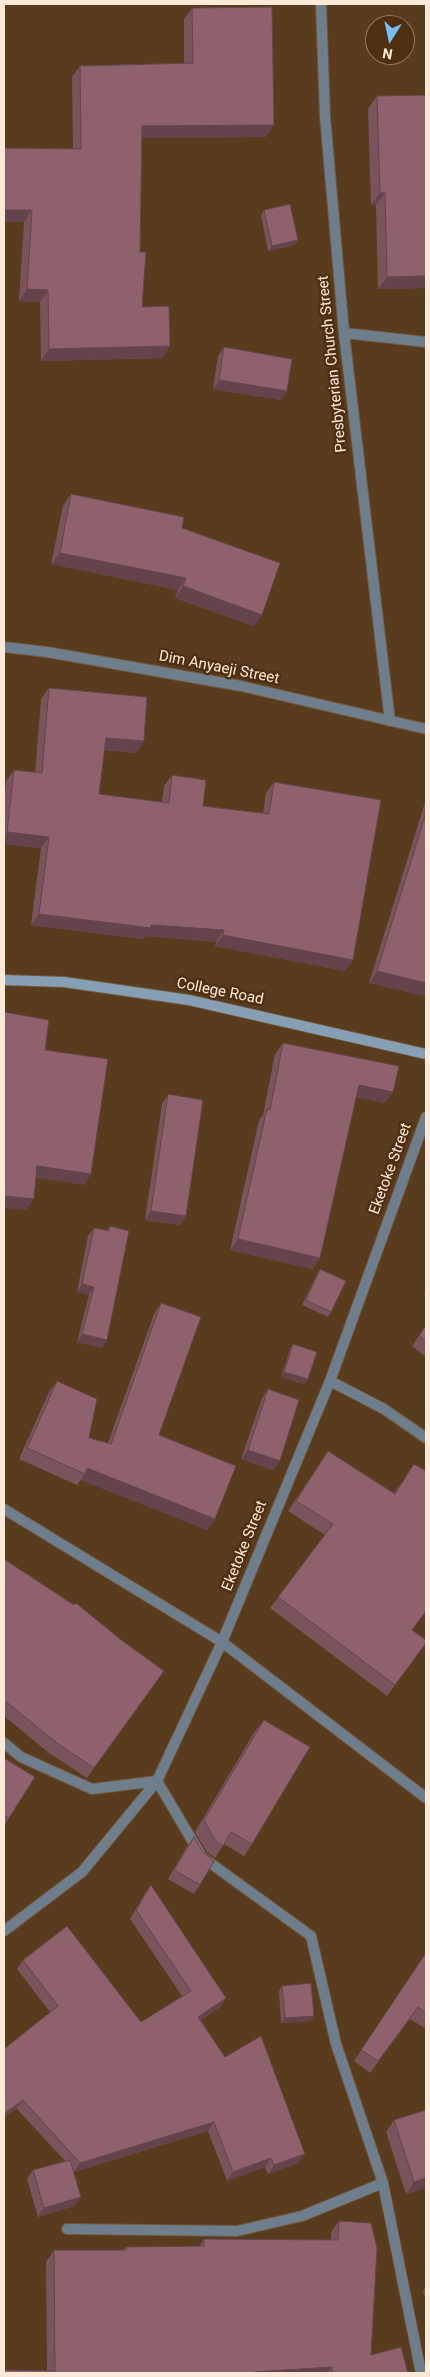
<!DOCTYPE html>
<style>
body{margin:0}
#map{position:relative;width:430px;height:2377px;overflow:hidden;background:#593b1d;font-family:Roboto,sans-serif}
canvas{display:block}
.frame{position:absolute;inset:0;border:5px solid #fce9d8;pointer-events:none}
.north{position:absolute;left:365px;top:15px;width:50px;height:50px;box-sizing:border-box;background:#4e3011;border:1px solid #947a61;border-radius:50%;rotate:190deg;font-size:14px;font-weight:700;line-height:20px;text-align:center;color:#fce9d8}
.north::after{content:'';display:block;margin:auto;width:18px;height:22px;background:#78bff8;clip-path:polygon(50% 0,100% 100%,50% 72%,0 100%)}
</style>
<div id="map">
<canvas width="430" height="2377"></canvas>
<div class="frame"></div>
<div class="north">N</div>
</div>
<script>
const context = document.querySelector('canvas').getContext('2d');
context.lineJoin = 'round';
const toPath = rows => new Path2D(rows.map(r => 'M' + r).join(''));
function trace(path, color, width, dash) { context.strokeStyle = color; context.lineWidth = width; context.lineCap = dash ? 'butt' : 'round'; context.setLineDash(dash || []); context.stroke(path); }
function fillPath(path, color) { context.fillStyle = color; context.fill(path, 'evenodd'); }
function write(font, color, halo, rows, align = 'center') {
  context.font = font + ' Roboto,sans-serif'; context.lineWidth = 5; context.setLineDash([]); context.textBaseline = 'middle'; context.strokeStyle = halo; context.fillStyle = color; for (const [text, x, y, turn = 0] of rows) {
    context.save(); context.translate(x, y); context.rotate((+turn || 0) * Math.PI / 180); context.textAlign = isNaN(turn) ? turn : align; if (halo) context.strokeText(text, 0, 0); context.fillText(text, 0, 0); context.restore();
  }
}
const street = toPath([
 [321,4,325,116,344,333,390,721],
 [344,333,426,342],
 [4,647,47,652,241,686,426,729],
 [330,1381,384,1409,426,1438],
 [4,1509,222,1642,426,1798],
 [4,1743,21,1757,92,1789,157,1781,202,1857,311,1936,336,2044,383,2183,421,2373],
 [4,1931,82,1872,157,1781,222,1642,330,1381,426,1117],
 [67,2229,237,2231,302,2216,383,2183]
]);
const secondary = toPath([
 [4,980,64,982,189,1000,426,1054]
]);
trace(street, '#73573b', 12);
trace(secondary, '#73573b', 12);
trace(street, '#6e7e8c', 10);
trace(secondary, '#869fb4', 10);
fillPath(toPath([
 [192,8,266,137,142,138,140,252,142,307,170,346,162,358,41,361,40,302,19,301,24,222,4,222,4,148,73,149,72,77,80,66,184,63,184,19],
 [377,96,426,288,378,289,376,205,371,205,368,109],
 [264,210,298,240,294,245,268,251,261,215],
 [224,347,281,400,213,389,218,356],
 [71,494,182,528,254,626,175,598,178,590,51,564,63,506],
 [49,688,144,741,136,753,104,750,99,794,162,802,164,786,172,775,203,806,263,813,266,793,274,782,353,960,345,971,215,946,216,942,145,936,143,939,31,925,41,848,4,844,4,803,6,781,14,770,35,773,41,699],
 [426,799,426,996,369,983],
 [283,1043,385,1103,356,1097,320,1258,312,1269,230,1250,259,1120,263,1115,275,1054],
 [168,1095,186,1216,180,1225,145,1220,162,1104],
 [110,1226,107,1340,102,1348,77,1342,89,1295,77,1292,88,1236,94,1228,107,1230],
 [320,1269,331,1312,328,1317,302,1305,317,1274],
 [426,1290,426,1297,424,1296],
 [161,1303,159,1435,215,1519,207,1530,81,1480,77,1485,19,1459,49,1392,57,1381,89,1438,108,1443,154,1314],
 [426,1325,426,1357,412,1346],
 [293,1344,308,1379,304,1384,281,1377,290,1349],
 [268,1389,280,1461,273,1470,241,1459,262,1398],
 [328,1451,394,1493,414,1464,413,1630,426,1643,387,1696,270,1608,325,1535,288,1511],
 [4,1559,164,1671,87,1778,49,1753,4,1716],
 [264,1720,252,1844,244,1856,224,1844,215,1858,207,1852,195,1832,255,1731],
 [4,1758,9,1818,4,1826],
 [194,1837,200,1885,194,1894,168,1879,187,1846],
 [151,1885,226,1998,220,2007,201,2020,225,2057,298,2163,268,2174,265,2167,227,2181,208,2131,74,2172,73,2170,81,2197,74,2206,38,2217,27,2179,33,2170,65,2161,16,2108,4,2118,4,2049,50,2012,17,1969,23,1960,141,2022,182,1996,130,1919,145,1893],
 [426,1953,426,2029,410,2019,370,2073,354,2061],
 [282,1986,311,2021,281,2023,279,1991],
 [426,2110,426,2188,406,2194,386,2132,394,2120],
 [339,2221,371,2355,408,2373,4,2373,47,2370,46,2262,54,2250,123,2250,126,2247,199,2247,204,2239,331,2240,331,2232],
 [426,2286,426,2300,423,2291]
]), '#7b535d');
fillPath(toPath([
 [274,125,266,137,133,138,142,126],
 [380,193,385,193,376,205,371,205],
 [4,210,32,210,24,222,4,222],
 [298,240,294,245,268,251,272,246],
 [426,276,426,288,378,289,387,277],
 [27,289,48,290,40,302,19,301],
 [170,346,162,358,41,361,49,349],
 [219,380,287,391,281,400,213,389],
 [60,553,186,578,178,590,51,564],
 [183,586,262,615,254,626,175,598],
 [106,738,144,741,136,753,98,749],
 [7,832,49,837,41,848,4,844,4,837],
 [39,914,224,930,216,942,145,936,143,939,31,925],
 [223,935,353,960,345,971,215,946],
 [377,971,426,983,426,996,369,983],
 [359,1085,393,1092,385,1103,351,1096],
 [37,1166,91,1174,84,1185,29,1177],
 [4,1196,34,1199,26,1210,4,1208],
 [151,1211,186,1216,180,1225,145,1220],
 [238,1239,320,1258,312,1269,230,1250],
 [82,1284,94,1287,89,1295,77,1292],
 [82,1334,107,1340,102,1348,77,1342],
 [284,1372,308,1379,304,1384,281,1377],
 [248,1450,280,1461,273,1470,241,1459],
 [87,1468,215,1519,207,1530,81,1480],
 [226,1998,220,2007,192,2025,198,2017],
 [314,2016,311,2021,281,2023,285,2018],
 [23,2100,16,2108,4,2118,4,2114],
 [214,2122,208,2131,74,2172,80,2163],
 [305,2154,298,2163,268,2174,274,2165],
 [271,2158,265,2167,227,2181,233,2172],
 [426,2178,426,2188,406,2194,414,2182],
 [81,2197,74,2206,38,2217,44,2208],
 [332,2367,328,2373,253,2373,254,2372]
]), '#64444c');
const building = toPath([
 [272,7,274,125,142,126,140,252,146,252,142,307,169,306,170,346,49,349,48,290,27,289,32,210,4,210,4,148,81,149,80,66,193,63,192,8,272,7],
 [426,95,426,276,387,277,385,193,380,193,377,96,426,95],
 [290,204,298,240,272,246,264,210,290,204],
 [224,347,292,359,287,391,219,380,224,347],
 [71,494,184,517,182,528,280,563,262,615,183,586,186,578,60,553,71,494],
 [49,688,147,697,144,741,106,738,99,794,169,803,172,775,206,780,203,806,269,814,274,782,381,800,353,960,223,935,224,930,151,925,151,928,39,914,49,837,7,832,14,770,42,773,49,688],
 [426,813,426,983,377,971,426,813],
 [4,1012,49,1020,45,1050,108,1059,91,1174,37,1166,34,1199,4,1196,4,1012],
 [283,1043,399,1066,393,1092,359,1085,320,1258,238,1239,267,1109,270,1110,283,1043],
 [168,1094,203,1100,186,1216,151,1211,168,1094],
 [110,1226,129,1231,107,1340,82,1334,94,1287,82,1284,94,1228,109,1231,110,1226],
 [320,1269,346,1281,331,1312,306,1300,320,1269],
 [161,1303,201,1317,159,1435,236,1466,215,1519,87,1468,85,1474,27,1448,57,1381,97,1399,89,1438,111,1444,161,1303],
 [426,1325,426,1341,419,1336,426,1325],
 [293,1344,317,1352,308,1379,284,1372,293,1344],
 [268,1389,299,1400,280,1461,248,1450,268,1389],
 [328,1451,395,1494,414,1464,426,1471,426,1611,412,1630,426,1640,426,1643,395,1685,278,1597,333,1524,296,1501,328,1451],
 [4,1559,74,1605,76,1603,120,1639,164,1671,94,1768,57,1743,4,1700,4,1559],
 [264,1720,310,1747,252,1844,231,1832,223,1846,215,1840,204,1820,264,1720],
 [4,1758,35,1777,9,1818,4,1815,4,1758],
 [194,1837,203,1852,214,1861,200,1885,174,1870,194,1837],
 [151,1885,226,1998,198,2017,225,2057,261,2036,305,2154,274,2165,271,2158,233,2172,214,2122,80,2163,23,2100,4,2114,4,2049,58,2006,23,1960,67,1926,141,2022,191,1991,136,1910,151,1885],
 [426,1953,426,2013,418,2007,378,2061,361,2050,426,1953],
 [311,1983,314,2016,285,2018,282,1986,311,1983],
 [426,2110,426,2178,414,2182,394,2120,426,2110],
 [70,2160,81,2197,44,2208,33,2170,70,2160],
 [339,2221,371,2223,377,2248,371,2355,401,2347,408,2373,333,2373,332,2367,254,2372,254,2373,4,2373,4,2370,55,2371,54,2250,126,2250,126,2247,204,2246,204,2239,338,2240,339,2221]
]);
fillPath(building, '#8f616c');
trace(building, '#64444c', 1);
write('15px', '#fce9d8', '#4e3011', [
 ["Presbyterian Church Street",333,364,-96],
 ["Dim Anyaeji Street",219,668,11],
 ["College Road",220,992,11],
 ["Eketoke Street",391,1169,-70],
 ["Eketoke Street",245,1546,-68]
]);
</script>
